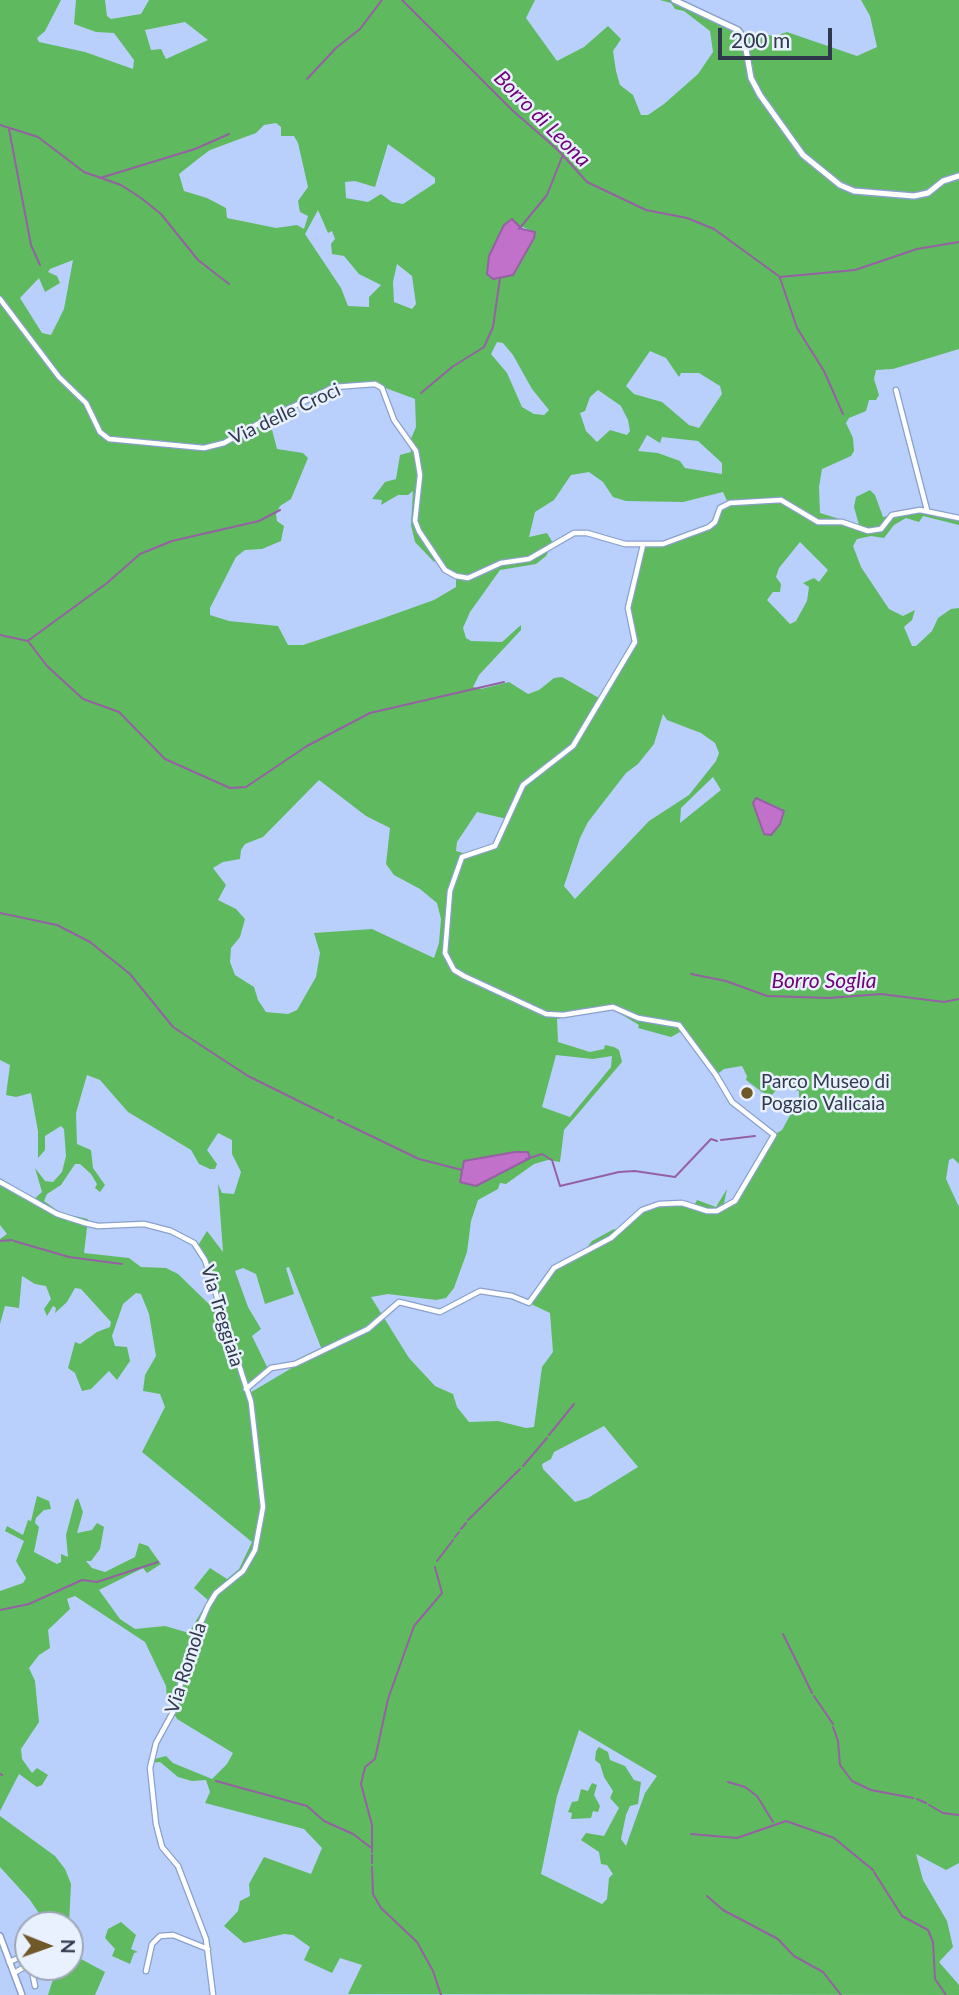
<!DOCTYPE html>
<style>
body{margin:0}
#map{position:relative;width:959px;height:1995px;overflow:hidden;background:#b9d0fd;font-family:Lato,sans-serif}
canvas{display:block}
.north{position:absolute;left:14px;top:1911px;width:70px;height:70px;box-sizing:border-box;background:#e9f1ff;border:2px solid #9fa7b7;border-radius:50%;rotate:91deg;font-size:19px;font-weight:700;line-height:28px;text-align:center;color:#30394b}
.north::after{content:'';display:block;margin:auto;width:24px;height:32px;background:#705929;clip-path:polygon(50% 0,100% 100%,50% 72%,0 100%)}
.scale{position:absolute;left:718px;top:28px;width:114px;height:32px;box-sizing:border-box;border:4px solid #30394b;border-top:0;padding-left:9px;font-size:21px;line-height:24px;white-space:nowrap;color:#30394b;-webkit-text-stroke:5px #e9f1ff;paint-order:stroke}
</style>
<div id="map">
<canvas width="959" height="1995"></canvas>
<div class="north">N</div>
<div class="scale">200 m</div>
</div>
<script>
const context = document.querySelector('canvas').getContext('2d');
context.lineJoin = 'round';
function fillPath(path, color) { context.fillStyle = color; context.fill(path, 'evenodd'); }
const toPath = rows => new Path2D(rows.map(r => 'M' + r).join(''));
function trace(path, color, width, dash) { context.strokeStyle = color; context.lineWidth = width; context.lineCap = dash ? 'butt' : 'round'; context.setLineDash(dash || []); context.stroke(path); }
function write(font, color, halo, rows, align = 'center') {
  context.font = font + ' Lato,sans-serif'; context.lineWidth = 5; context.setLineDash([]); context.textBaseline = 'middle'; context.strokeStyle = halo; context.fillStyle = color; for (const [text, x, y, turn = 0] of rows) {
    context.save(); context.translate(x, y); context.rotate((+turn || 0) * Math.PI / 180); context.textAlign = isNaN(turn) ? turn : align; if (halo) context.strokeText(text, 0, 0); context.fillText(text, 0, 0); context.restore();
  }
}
fillPath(toPath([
 [0,0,61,0,45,31,37,38,39,42,85,52,133,69,134,60,114,33,96,32,74,24,76,0,105,0,107,16,111,19,141,14,149,0,535,0,526,18,557,61,584,47,608,26,621,39,613,51,616,71,620,85,633,95,641,115,648,115,664,104,698,74,713,52,710,31,684,11,675,9,671,3,660,0,674,0,734,27,744,38,751,33,775,36,787,32,857,56,877,47,870,16,861,0,959,0,959,349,893,369,876,370,874,379,879,395,876,400,869,400,866,411,849,418,846,423,853,438,854,451,851,456,822,469,819,487,820,513,859,525,854,507,856,497,870,490,875,495,883,517,920,511,959,518,959,525,923,516,919,522,906,518,894,525,884,538,871,536,857,539,853,546,861,567,889,609,903,616,915,610,912,620,904,627,912,646,916,646,932,631,938,618,951,609,959,608,959,1164,953,1158,949,1160,946,1179,959,1207,959,1863,946,1870,916,1854,923,1880,947,1921,953,1947,939,1962,959,1985,959,1995,348,1994,362,1965,340,1958,332,1973,304,1960,310,1947,293,1935,284,1934,244,1943,224,1926,238,1911,240,1901,250,1896,249,1884,264,1857,311,1874,322,1848,304,1829,205,1803,210,1792,206,1780,192,1781,178,1777,160,1762,150,1763,151,1760,166,1756,173,1763,212,1779,227,1764,233,1753,177,1719,167,1700,166,1686,145,1642,75,1596,67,1599,70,1609,48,1630,50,1648,39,1655,29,1668,35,1681,39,1722,21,1749,22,1759,32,1773,37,1768,48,1775,42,1785,37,1787,19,1774,0,1811,0,1591,23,1583,26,1578,16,1561,24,1541,5,1531,7,1526,23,1535,28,1520,31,1521,37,1496,49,1501,51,1509,44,1510,36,1518,35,1523,39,1527,34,1552,57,1564,61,1562,61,1554,68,1557,66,1535,75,1501,78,1498,83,1512,77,1533,92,1530,97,1523,104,1527,100,1549,91,1561,86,1561,92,1568,105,1572,135,1557,139,1543,148,1546,161,1564,147,1573,143,1568,99,1590,120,1619,135,1629,165,1626,189,1633,208,1600,194,1588,210,1568,227,1579,239,1569,252,1542,142,1452,165,1407,160,1394,143,1391,145,1375,156,1356,149,1314,141,1294,136,1293,123,1304,112,1336,115,1346,127,1347,130,1361,117,1380,109,1371,91,1389,82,1391,75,1373,68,1368,75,1342,80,1344,97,1332,110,1327,111,1322,81,1289,75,1288,67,1302,55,1313,56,1308,53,1306,47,1316,44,1309,51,1299,46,1286,35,1284,22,1276,19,1308,5,1306,0,1324,0,1239,7,1234,0,1225,0,1182,33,1200,42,1192,35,1168,45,1181,53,1182,62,1172,66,1156,64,1129,61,1126,45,1136,45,1150,38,1158,38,1131,31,1093,16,1097,6,1095,10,1065,0,1060],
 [185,22,208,40,166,59,161,49,151,50,145,30],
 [276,123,281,127,281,136,294,136,298,143,308,187,298,201,300,212,308,216,304,229,297,225,276,228,227,218,226,208,207,198,184,191,179,174,198,159,210,150,256,133,264,125],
 [388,144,435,178,435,183,403,204,392,202,381,194,368,202,346,198,345,182,355,181,375,187],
 [318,210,328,233,332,231,335,239,331,244,332,254,344,256,359,274,381,285,369,297,369,307,348,306,341,288,305,234],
 [515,224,535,232,534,238,513,275,493,279,489,256,504,225],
 [73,260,64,309,51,335,42,333,20,298,39,278,45,292,60,283,57,276,48,272,50,269],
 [397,264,412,276,416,304,412,309,394,302,393,282],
 [497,342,503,343,513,355,532,389,549,410,544,415,534,414,522,407,507,373,491,354],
 [650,351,666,358,679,377,681,373,699,373,720,386,722,394,699,428,689,425,662,402,634,394,626,386],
 [342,384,375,384,415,399,416,427,410,441,411,452,400,455,396,479,385,482,372,499,382,500,381,505,398,495,408,495,413,491,411,525,415,542,434,562,436,560,456,576,456,587,434,600,378,620,303,645,288,645,278,626,229,621,210,615,210,608,236,557,245,550,262,549,281,541,284,526,277,521,276,514,280,506,291,499,308,458,303,453,277,449,270,422,296,413,294,407],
 [598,390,621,406,628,420,630,431,627,435,610,430,597,442,586,431,580,413,585,411,590,397],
 [647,435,660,443,662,437,698,441,722,463,722,474,685,468,680,461,658,453,638,451],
 [589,472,603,482,613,497,626,501,683,502,723,492,728,503,717,512,713,524,658,545,643,545,628,615,635,642,599,698,562,677,554,678,539,690,528,694,509,682,481,689,473,687,479,675,521,630,521,625,502,642,471,641,466,638,463,628,470,612,500,570,536,564,546,556,553,543,547,533,529,537,535,512,554,500,571,475],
 [800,542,828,570,819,582,814,578,803,583,809,587,807,601,796,621,790,624,767,600,773,592,780,592,781,584,776,577,779,568],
 [663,714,667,720,701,733,715,743,719,753,716,761,689,795,649,821,575,899,564,886,580,838,588,822,626,773,638,764,654,744],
 [713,777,721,790,680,823,681,808],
 [319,780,366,816,390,828,386,864,394,875,420,889,437,903,441,919,439,943,434,958,372,929,314,933,320,953,316,977,297,1010,288,1014,266,1012,258,1000,254,987,235,975,230,962,231,948,240,937,245,919,236,909,218,900,226,885,213,868,223,862,240,859,241,850,245,844,263,837],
 [756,798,782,809,780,824,771,835,761,823,753,803],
 [477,812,507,819,495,846,467,854,456,851,457,842],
 [600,1009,614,1010,639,1025,638,1028,671,1037,680,1032,689,1037,716,1075,724,1069,742,1066,747,1076,746,1080,762,1092,771,1096,780,1086,799,1091,799,1099,782,1130,774,1135,735,1201,723,1208,727,1189,716,1207,697,1200,694,1206,682,1203,659,1204,642,1210,617,1231,614,1229,592,1241,584,1251,554,1268,529,1303,550,1313,553,1352,542,1367,534,1427,526,1428,498,1421,469,1422,457,1407,453,1394,435,1386,409,1358,371,1297,388,1294,436,1300,446,1298,454,1288,467,1252,471,1221,478,1200,498,1189,500,1183,506,1184,534,1164,548,1160,560,1162,564,1130,622,1062,619,1050,614,1047,605,1045,604,1049,590,1052,558,1042,557,1019],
 [556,1055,593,1059,612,1056,611,1067,570,1117,542,1107],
 [87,1075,100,1080,128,1112,191,1150,199,1164,210,1169,215,1169,217,1164,207,1150,218,1133,232,1140,232,1154,241,1172,234,1194,222,1193,218,1184,223,1252,207,1231,197,1247,220,1306,212,1307,178,1274,166,1268,141,1267,129,1258,84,1253,88,1219,61,1213,44,1201,47,1194,61,1185,75,1164,80,1164,91,1174,97,1184,95,1188,100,1192,105,1185,93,1168,91,1150,77,1144,76,1113],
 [289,1267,322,1350,248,1394,248,1385,268,1369,252,1336,261,1329,248,1307,235,1271,243,1268,256,1274,265,1304,294,1294,286,1268],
 [604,1426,638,1467,588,1498,575,1502,543,1469,542,1464,551,1459,554,1452],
 [579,1730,657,1776,645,1793,626,1846,621,1839,626,1815,630,1806,638,1804,641,1782,634,1780,625,1766,610,1760,608,1752,599,1747,596,1751,595,1760,600,1764,604,1777,613,1791,610,1798,619,1808,604,1836,586,1833,581,1840,599,1852,601,1864,607,1865,613,1874,609,1878,607,1899,602,1904,541,1874,557,1796],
 [592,1783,597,1785,594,1795,600,1806,598,1812,593,1811,591,1818,571,1819,572,1813,568,1812,572,1802,578,1801,581,1789,588,1791],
 [0,1816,55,1856,65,1869,71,1884,69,1925,47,1925,30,1900,0,1867],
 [121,1922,136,1935,131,1949,138,1952,134,1953,130,1964,112,1956,115,1949,105,1938,108,1929],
 [70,1953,105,1972,95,1995,48,1995,57,1967,70,1967]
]), '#5fb95f');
const water = toPath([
 [512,219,522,229,535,232,534,238,513,275,493,279,487,274,489,256,504,225,512,219],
 [756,798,784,811,780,824,771,835,764,834,753,803,756,798],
 [515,1152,528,1152,530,1158,476,1186,460,1182,464,1161,515,1152]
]);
fillPath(water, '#c171ca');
trace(water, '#9660a4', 2);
trace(toPath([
 [402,0,512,110,558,150,587,182,646,210,687,218,714,229,780,277,855,270,917,249,959,242],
 [307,79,336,48,360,29,382,0],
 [0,125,38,137,84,172,121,185,141,198,161,214,198,260,229,284],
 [9,129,31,245,40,265],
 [100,178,195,149,229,134],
 [519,229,547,195,562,157],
 [780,278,797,328,824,371,843,414],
 [421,393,452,367,484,347,493,327,500,278],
 [0,635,28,641,47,666,83,699,119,712,165,759,230,788,246,787,307,746,370,713,504,682],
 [29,640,107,583,140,554,172,541,259,521,280,510],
 [0,913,57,925,90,942,130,974,173,1027,248,1076,333,1118],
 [691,974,726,981,767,996,829,998,881,994,944,1002,959,999],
 [338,1120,419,1159,462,1170],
 [721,1140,755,1136],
 [526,1159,542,1154,552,1160,560,1186,619,1172,635,1171,675,1177,711,1139,717,1141],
 [0,1241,12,1240],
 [14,1241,69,1257,122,1264],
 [549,1435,574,1404],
 [523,1466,547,1438],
 [468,1520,520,1469],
 [461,1529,466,1523],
 [455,1537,459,1532],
 [437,1561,453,1540],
 [0,1610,29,1604,82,1580,97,1582,158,1562],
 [783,1634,812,1693],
 [814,1696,833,1724],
 [833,1727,838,1741,840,1765,852,1781,871,1790,913,1798],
 [0,1774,2,1775],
 [216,1781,307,1806,324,1821,353,1834,370,1847],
 [728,1782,745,1787,757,1796,773,1822],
 [917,1799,926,1803],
 [929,1805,943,1813,959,1815],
 [691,1834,737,1838,786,1821,834,1838,873,1870],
 [372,1852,372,1825,361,1784,365,1767,375,1759,388,1699,414,1626,442,1593,435,1567],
 [372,1863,372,1855],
 [372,1867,373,1894,381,1908,417,1942,433,1971,441,1995],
 [874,1872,902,1916,928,1930,933,1942,935,1979,946,1995],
 [707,1896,723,1910,778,1939,794,1956,823,1972,841,1995]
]), '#9660a4', 2);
const minor = toPath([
 [0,299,59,377,86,403,100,432,109,439,204,448,224,443,263,421,334,387,375,384,382,388,394,420,416,451,420,475,415,521,419,531,445,570,456,576,468,578,501,563,529,559,574,533,587,533,625,544,663,544,709,527,715,522,720,508,730,503,781,500,818,522,842,522,868,531,881,529,892,515,920,510,959,518],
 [896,390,927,510],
 [0,1182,57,1214,85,1223,98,1226,144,1224,171,1231,194,1243,205,1260,251,1402,263,1507,255,1550,243,1571,216,1593,208,1606,191,1645,173,1712,156,1743,150,1768,156,1824,162,1847,178,1866,206,1939,213,1995],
 [246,1389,271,1368,295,1364,368,1329,399,1302,440,1312,480,1291,512,1296,529,1303,554,1268,611,1238,642,1210,659,1204,682,1203,707,1211,717,1211,735,1201,774,1135,732,1102,716,1075,679,1025,638,1018,613,1007,563,1015,546,1014,464,976,454,970,445,953,450,891,462,857,495,846,523,785,573,746,635,642,628,608,643,545],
 [9,1962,28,1954],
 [31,1967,35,1986],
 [146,1971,152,1944,160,1936,173,1935,208,1949],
 [14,1973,28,1965]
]);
const major = toPath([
 [674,0,738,30,744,38,751,78,760,95,803,155,840,185,854,191,914,196,928,193,943,181,959,176],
 [0,1936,22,1995]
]);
trace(minor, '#8aa0cb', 7);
trace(major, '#8aa0cb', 8);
trace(minor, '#fff', 4.5);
trace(major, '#fff', 5);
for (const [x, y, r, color] of [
 [747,1093,7,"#705929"]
]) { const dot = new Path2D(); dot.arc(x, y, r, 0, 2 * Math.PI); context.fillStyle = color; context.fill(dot); trace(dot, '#e9f1ff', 2.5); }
write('19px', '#30394b', '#e9f1ff', [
 ["Via delle Croci",285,414,-25],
 ["Via Treggiaia",222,1316,73],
 ["Via Romola",186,1668,-72]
]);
write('19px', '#30394b', '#e9f1ff', [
 ["Parco Museo di",761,1082],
 ["Poggio Valicaia",761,1104]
], 'left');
write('italic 21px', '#6f0079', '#e9f1ff', [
 ["Borro di Leona",542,119,45],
 ["Borro Soglia",824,981]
]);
</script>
